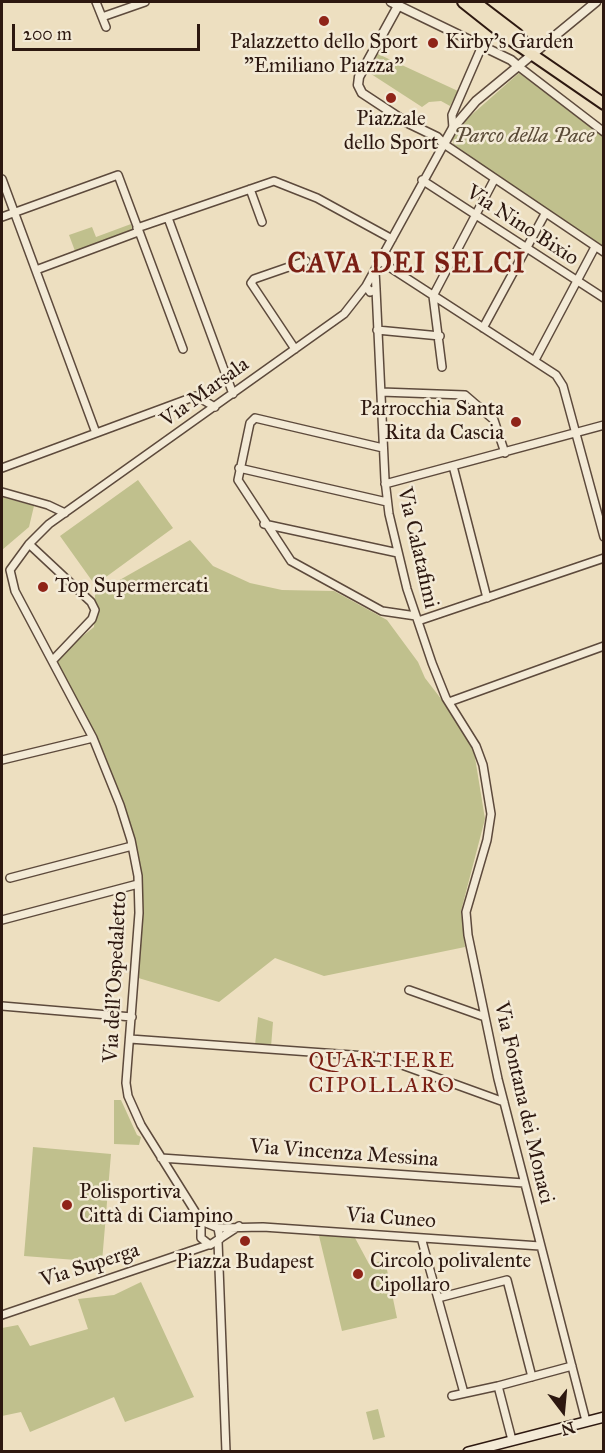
<!DOCTYPE html>
<meta charset="utf-8">
<style>
body{margin:0}
#map{position:relative;width:605px;height:1453px;overflow:hidden;background:#eddfc0;font-family:"IM FELL Great Primer",serif}
canvas{display:block}
.frame{position:absolute;inset:0;border:3px solid #2d1810;pointer-events:none}
.north{position:absolute;left:533px;top:1381px;width:60px;height:60px;-webkit-text-stroke:4px #f3ead6;paint-order:stroke;rotate:164deg;font-size:16px;font-weight:700;line-height:24px;text-align:center;color:#2d1810}
.north::after{content:'';display:block;margin:auto;width:21px;height:27px;background:#2d1810;clip-path:polygon(50% 0,100% 100%,50% 72%,0 100%)}
.scale{position:absolute;left:12px;top:24px;width:188px;height:27px;box-sizing:border-box;border:3px solid #2d1810;border-top:0;padding-left:8px;font-size:18px;line-height:21px;white-space:nowrap;color:#2d1810;-webkit-text-stroke:4px #f3ead6;paint-order:stroke}
</style>
<div id="map">
<canvas width="605" height="1453"></canvas>
<div class="frame"></div>
<div class="north">N</div>
<div class="scale">200 m</div>
</div>
<script>
const context = document.querySelector('canvas').getContext('2d');
context.lineJoin = 'round';
function fillPath(path, color) { context.fillStyle = color; context.fill(path, 'evenodd'); }
const toPath = rows => new Path2D(rows.map(r => 'M' + r).join(''));
function trace(path, color, width, dash) { context.strokeStyle = color; context.lineWidth = width; context.lineCap = dash ? 'butt' : 'round'; context.setLineDash(dash || []); context.stroke(path); }
function write(font, color, halo, rows, align = 'center') {
  context.font = font + ' "IM FELL Great Primer",serif'; context.lineWidth = 5; context.setLineDash([]); context.textBaseline = 'middle'; context.strokeStyle = halo; context.fillStyle = color; for (const [text, x, y, turn = 0] of rows) {
    context.save(); context.translate(x, y); context.rotate((+turn || 0) * Math.PI / 180); context.textAlign = isNaN(turn) ? turn : align; if (halo) context.strokeText(text, 0, 0); context.fillText(text, 0, 0); context.restore();
  }
}
fillPath(toPath([
 [378,54,458,91,450,106,441,101,429,102,422,107,368,72],
 [519,73,603,137,603,247,470,159,454,145,452,139,468,118],
 [131,224,133,229,75,251,69,235,92,227,96,237],
 [138,480,173,528,95,585,60,536],
 [2,497,34,506,29,527,2,550],
 [190,540,213,566,250,583,282,590,334,591,387,620,418,662,425,678,472,739,485,819,461,911,465,947,324,976,275,958,219,1002,135,977,138,884,120,805,53,660,94,627,95,594],
 [258,1017,273,1022,271,1047,255,1045],
 [114,1100,121,1100,137,1135,141,1137,139,1145,114,1144],
 [33,1147,111,1154,102,1262,24,1256],
 [319,1236,354,1236,369,1264,385,1260,397,1318,342,1331],
 [141,1282,194,1397,125,1422,114,1397,30,1432,21,1412,2,1416,2,1328,18,1325,30,1346,88,1329,78,1299,114,1295],
 [378,1409,385,1437,373,1440,366,1412]
]), '#c0c08d');
const minor = toPath([
 [96,2,106,27],
 [102,17,145,2],
 [518,66,604,132],
 [453,128,452,115,482,46],
 [2,179,96,433],
 [422,180,604,298],
 [250,189,262,222],
 [2,217,118,175,183,349],
 [168,218,233,394],
 [137,228,274,181,317,198,392,239],
 [380,261,556,375,563,386,604,537],
 [36,270,138,232],
 [375,271,376,289,370,292,366,286,444,144,604,252],
 [376,289,385,480,389,514,407,589,432,663,446,698,476,746,483,765,491,814,487,840,466,912,468,935,498,1079,586,1421],
 [483,328,545,214],
 [377,330,440,336],
 [295,349,251,283,254,279,306,261],
 [535,360,595,247],
 [442,367,433,296,494,180],
 [381,392,465,395,494,420,505,453],
 [383,448,255,418,250,423,238,480,291,561,382,611,416,616],
 [453,466,487,598],
 [2,468,196,396,215,407],
 [239,468,387,502],
 [385,484,604,425],
 [2,492,48,505,65,513],
 [264,524,398,553],
 [29,544,91,602,95,610,92,619,53,660],
 [418,621,604,558],
 [449,702,604,646],
 [2,760,93,738],
 [10,878,132,846],
 [2,920,138,884],
 [409,990,485,1017],
 [2,1006,132,1017],
 [130,1039,380,1057,504,1102],
 [161,1158,524,1183],
 [201,1221,201,1238,210,1245,239,1226],
 [218,1228,263,1227,540,1246],
 [220,1239,218,1228,201,1221,141,1125,128,1096,126,1083,139,913,138,876,131,840,120,805,93,738,15,591,10,570,29,544,49,524,344,314,366,286],
 [218,1241,226,1452],
 [422,1241,464,1393],
 [438,1298,507,1280,532,1377],
 [2,1315,208,1245],
 [498,1386,572,1366],
 [452,1396,498,1386,512,1440]
]);
const tertiary = toPath([
 [391,2,511,60,518,66],
 [398,6,359,77,358,85,362,93,406,122,437,137,444,144,453,128,476,101,596,2]
]);
const secondary = toPath([
 [468,1452,604,1417]
]);
const primary = toPath([
 [463,2,511,40,604,104],
 [475,2,517,34,526,45]
]);
trace(minor, '#5d4a3c', 10);
trace(tertiary, '#5d4a3c', 11);
trace(secondary, '#2d1810', 12);
trace(primary, '#2d1810', 14);
trace(minor, '#f3ead6', 7);
trace(tertiary, '#f3ead6', 8);
trace(secondary, '#f3ead6', 9);
trace(primary, '#eddfc0', 10);
for (const [x, y, r, color] of [
 [324,21,6,"#8f2418"],
 [433,43,6,"#8f2418"],
 [391,98,6,"#8f2418"],
 [516,422,6,"#8f2418"],
 [43,587,6,"#8f2418"],
 [67,1205,6,"#8f2418"],
 [245,1241,6,"#8f2418"],
 [358,1274,6,"#8f2418"]
]) { const dot = new Path2D(); dot.arc(x, y, r, 0, 2 * Math.PI); context.fillStyle = color; context.fill(dot); trace(dot, '#f3ead6', 2); }
write('21px', '#2d1810', '#f3ead6', [
 ["Palazzetto dello Sport",324,43,"center"],
 ["\"Emiliano Piazza\"",324,67,"center"],
 ["Kirby's Garden",445,43],
 ["Piazzale",391,120,"center"],
 ["dello Sport",391,144,"center"],
 ["Parrocchia Santa",504,410,"right"],
 ["Rita da Cascia",504,434,"right"],
 ["Top Supermercati",55,587],
 ["Polisportiva",79,1193],
 ["Città di Ciampino",79,1217],
 ["Circolo polivalente",370,1262],
 ["Cipollaro",370,1286],
 ["Piazza Budapest",245,1263,"center"]
], 'left');
write('italic 21px', '#594a36', '#f3ead6', [
 ["Parco della Pace",524,137]
]);
write('21px', '#2d1810', '#f3ead6', [
 ["Via Nino Bixio",522,226,33],
 ["Via Marsala",205,393,-36],
 ["Via Calatafimi",417,548,77],
 ["Via dell'Ospedaletto",116,977,-87],
 ["Via Fontana dei Monaci",523,1103,77],
 ["Via Vincenza Messina",344,1154,4],
 ["Via Cuneo",391,1219,4],
 ["Via Superga",90,1266,-18]
]);
context.letterSpacing = '1.5px';
write('22px', '#7a1f14', '#f3ead6', [
 ["QUARTIERE",382,1062],
 ["CIPOLLARO",382,1087]
]);
context.letterSpacing = '0px';
context.letterSpacing = '1.5px';
write('bold 27px', '#7a1f14', '#f3ead6', [
 ["CAVA DEI SELCI",407,265]
]);
context.letterSpacing = '0px';
</script>
